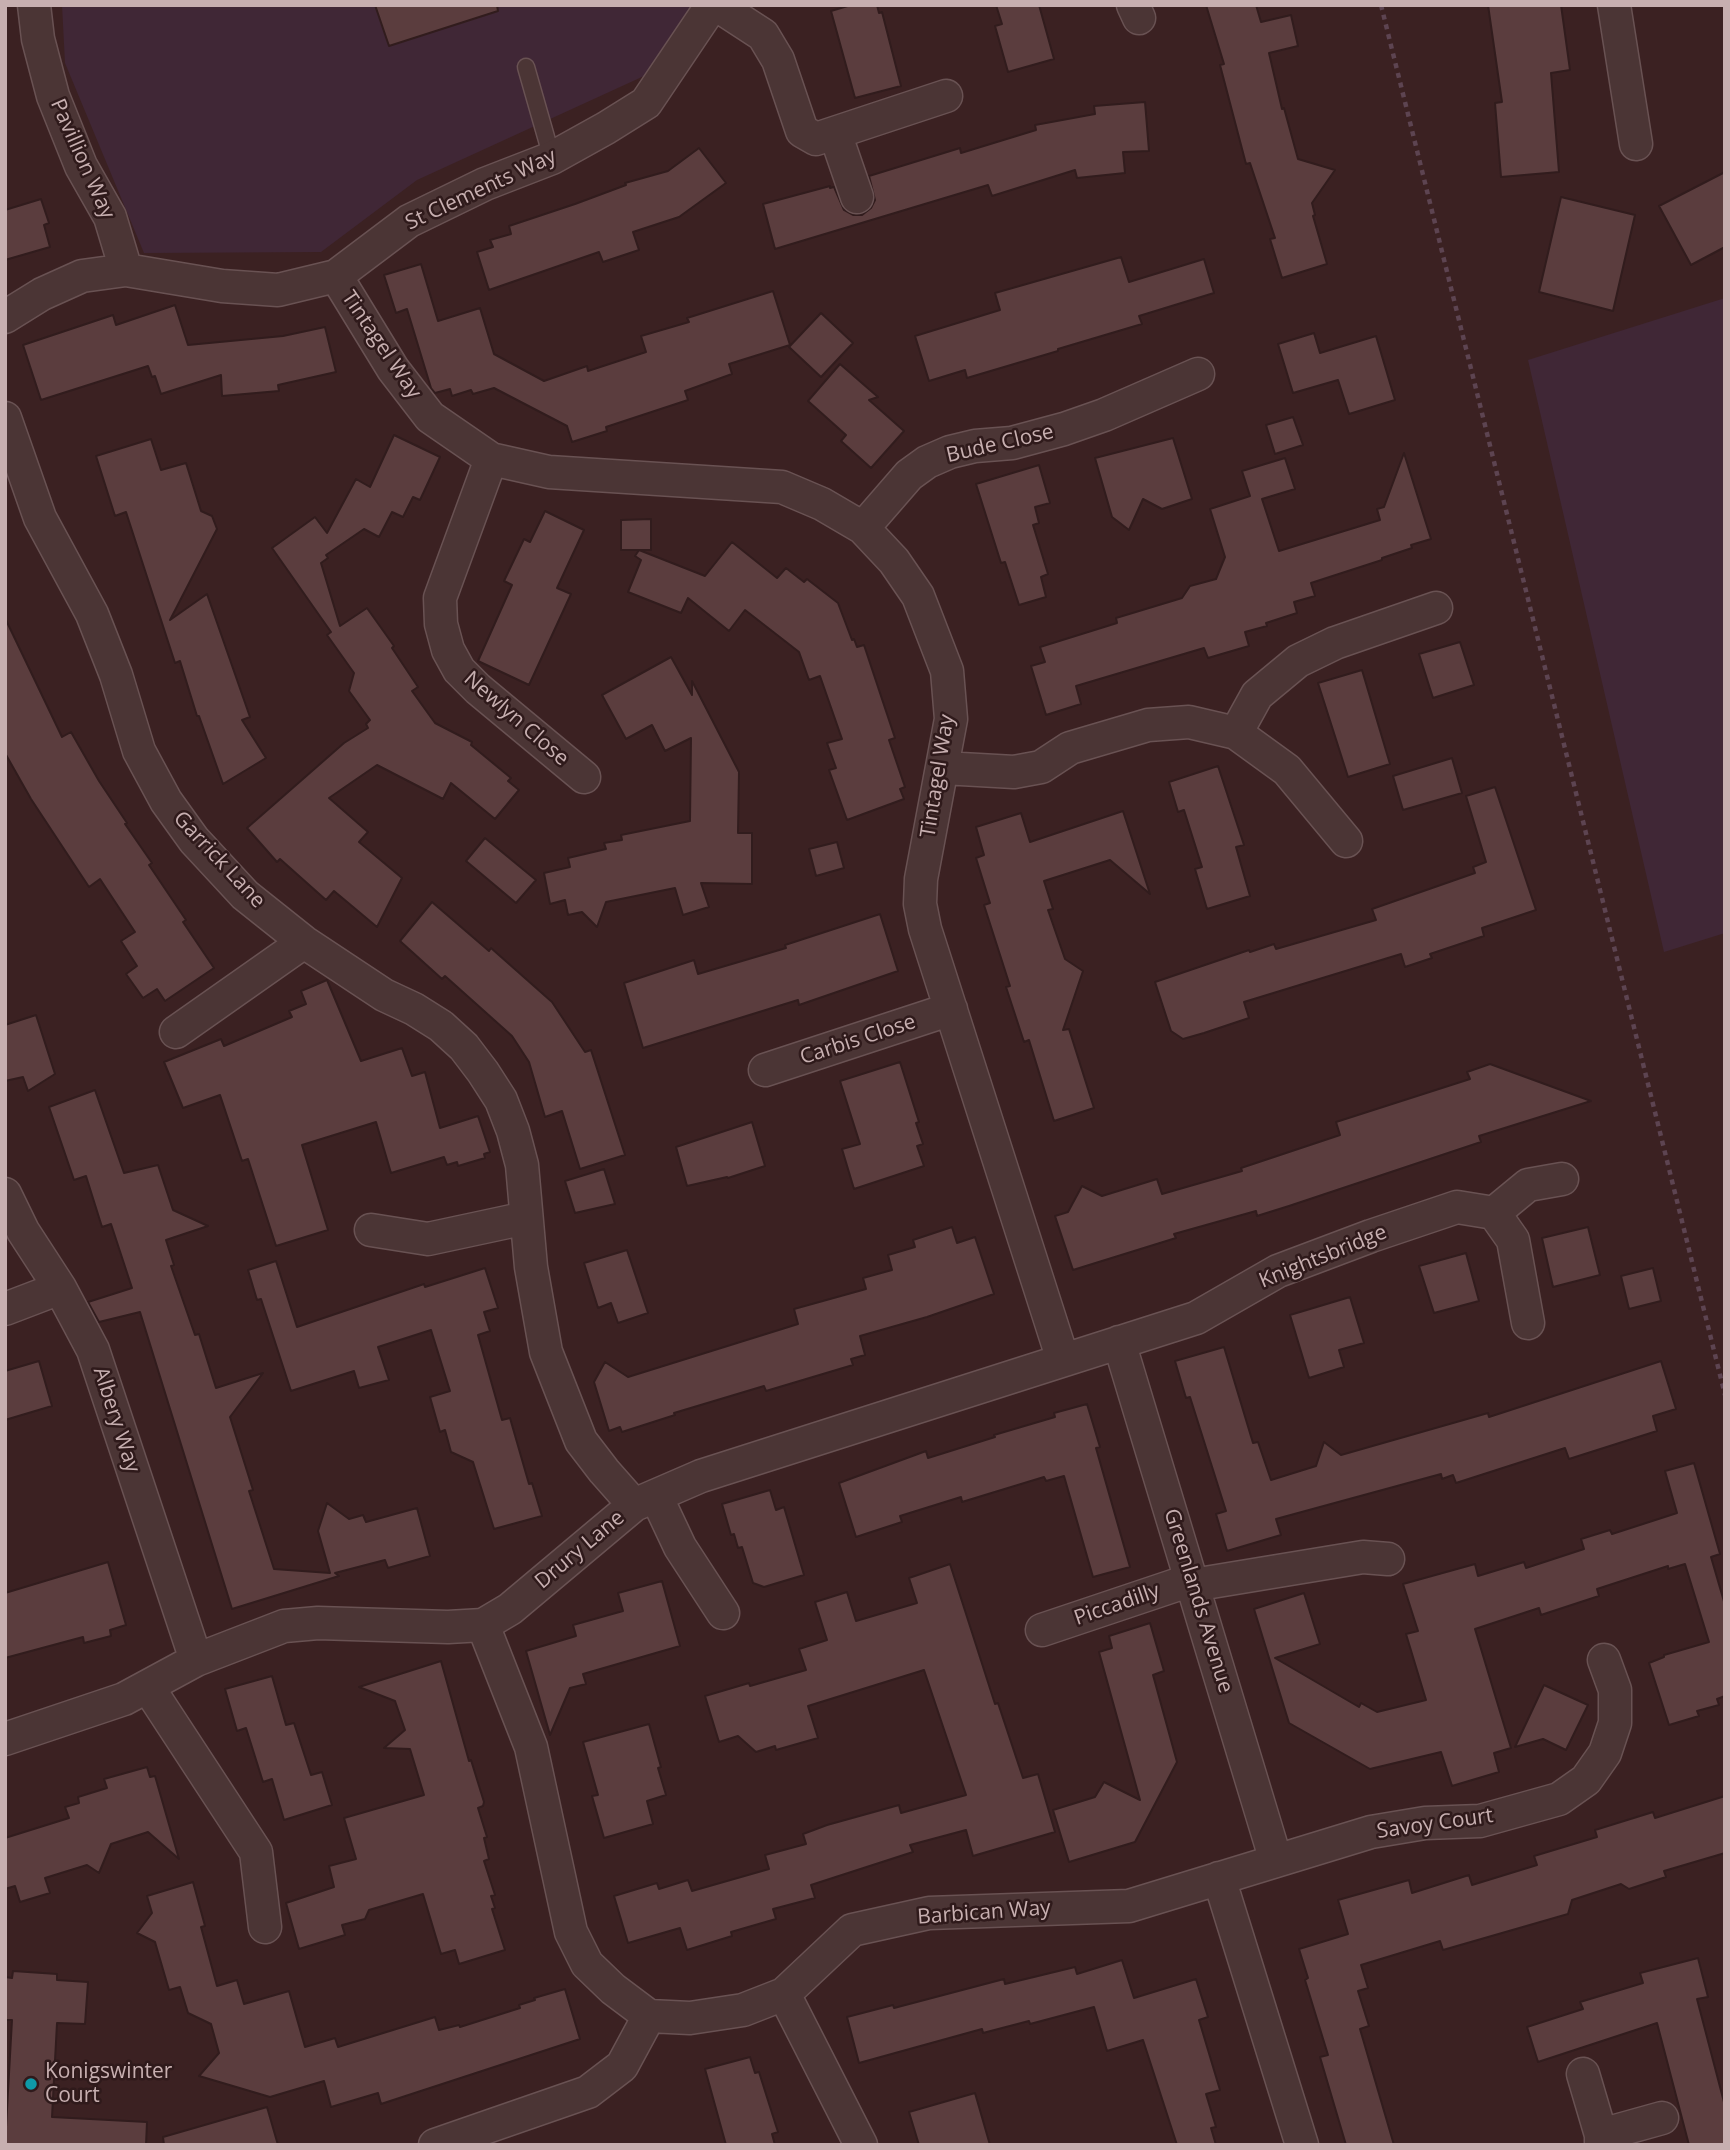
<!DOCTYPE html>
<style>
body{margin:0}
#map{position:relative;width:1730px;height:2150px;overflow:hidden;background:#3b2122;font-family:"Open Sans",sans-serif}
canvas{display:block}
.frame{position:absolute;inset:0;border:7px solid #c7afb0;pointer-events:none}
</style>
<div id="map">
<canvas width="1730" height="2150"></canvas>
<div class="frame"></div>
</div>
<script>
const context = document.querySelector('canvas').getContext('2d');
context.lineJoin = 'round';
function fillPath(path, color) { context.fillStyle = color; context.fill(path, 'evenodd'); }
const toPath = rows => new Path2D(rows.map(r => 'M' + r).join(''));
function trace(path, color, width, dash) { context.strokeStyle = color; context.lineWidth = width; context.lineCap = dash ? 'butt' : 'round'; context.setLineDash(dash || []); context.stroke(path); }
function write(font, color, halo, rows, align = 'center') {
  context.font = font + ' "Open Sans",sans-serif'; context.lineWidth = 5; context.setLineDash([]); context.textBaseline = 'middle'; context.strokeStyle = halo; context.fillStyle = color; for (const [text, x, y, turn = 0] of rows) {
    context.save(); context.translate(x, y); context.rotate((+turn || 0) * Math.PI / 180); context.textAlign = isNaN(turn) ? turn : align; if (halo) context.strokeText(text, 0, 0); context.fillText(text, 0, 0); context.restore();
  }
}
fillPath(toPath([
 [62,5,692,5,644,76,417,180,321,252,144,253,65,63],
 [1725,298,1725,933,1664,952,1528,360]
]), '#402736');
const building = toPath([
 [375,5,497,5,498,11,389,46,375,5],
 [851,5,877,5,879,13,882,12,901,86,855,98,831,11,851,5],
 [996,5,1039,5,1054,59,1008,72,995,26,1002,24,996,5],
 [1206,5,1256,5,1261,22,1291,15,1298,46,1269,53,1282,109,1284,108,1298,159,1335,170,1312,203,1315,215,1313,216,1327,264,1282,278,1270,239,1275,238,1250,163,1246,164,1220,65,1224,64,1206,5],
 [1488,5,1561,5,1570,70,1551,73,1559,172,1501,177,1495,103,1502,102,1488,5],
 [1145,102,1149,151,1123,152,1125,173,1077,178,1075,170,992,196,988,185,775,249,763,204,830,186,830,188,834,187,844,210,853,215,862,215,871,208,875,200,869,176,960,148,961,153,1036,130,1035,125,1095,114,1094,106,1145,102],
 [699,148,726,183,679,217,633,232,639,250,603,262,599,252,489,290,477,252,493,247,490,240,511,234,509,226,575,204,626,185,625,183,668,171,699,148],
 [1725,172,1725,247,1691,265,1659,206,1725,172],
 [1561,197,1635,215,1613,311,1539,292,1561,197],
 [41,199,49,223,44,225,50,247,5,260,5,210,41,199],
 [1121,257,1129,282,1204,259,1214,293,1139,316,1142,324,1058,349,1058,351,967,378,965,370,929,381,915,336,1000,310,995,293,1121,257],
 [421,264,438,321,480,308,494,354,544,381,587,366,588,371,646,352,641,336,689,322,687,318,773,291,790,345,729,364,732,374,685,391,688,400,606,427,607,431,572,442,567,426,494,388,473,394,471,390,452,396,450,389,435,393,431,388,407,309,396,313,384,275,421,264],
 [175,305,188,345,283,336,325,327,336,372,278,385,279,391,222,396,221,375,161,394,155,376,152,377,148,366,41,400,23,345,113,315,116,325,175,305],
 [821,313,853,343,821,377,789,347,821,313],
 [1314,333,1320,353,1376,336,1395,400,1349,414,1338,380,1293,393,1278,344,1314,333],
 [840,364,878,397,869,400,904,431,871,468,841,441,846,435,808,401,840,364],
 [1293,417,1303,445,1275,454,1266,425,1293,417],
 [394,435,440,457,420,500,413,497,403,517,392,512,379,537,364,529,326,555,328,558,321,563,340,626,367,608,394,646,392,648,418,687,412,691,435,723,472,742,471,745,511,778,508,781,519,790,495,819,451,783,443,799,377,765,329,798,368,832,359,842,402,878,377,927,334,891,326,900,280,859,277,862,247,828,344,743,368,728,366,724,370,720,349,691,354,673,327,635,331,632,272,548,315,517,327,533,356,479,370,487,394,435],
 [1173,438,1192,499,1162,509,1143,499,1129,530,1112,517,1095,458,1173,438],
 [151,439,161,470,186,463,201,511,212,516,217,529,170,620,207,594,250,717,242,720,266,758,223,784,199,716,197,716,180,661,175,663,126,512,115,516,96,456,151,439],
 [1404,453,1431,539,1411,545,1412,548,1382,558,1382,560,1311,583,1315,596,1294,602,1297,613,1266,623,1267,626,1245,632,1249,646,1208,658,1204,648,1076,686,1081,704,1046,715,1031,666,1045,662,1040,647,1117,623,1116,618,1182,598,1190,586,1216,579,1225,557,1210,509,1250,496,1242,471,1285,458,1295,489,1262,499,1279,551,1380,520,1377,509,1384,507,1404,453],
 [1039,465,1050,503,1035,507,1039,523,1033,525,1048,574,1041,577,1046,597,1019,605,1005,562,1001,563,976,484,1039,465],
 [545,511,584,530,557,588,571,594,529,685,478,661,512,585,504,581,524,539,530,542,545,511],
 [651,519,651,550,639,550,705,576,732,542,777,578,786,568,804,582,807,579,838,603,852,640,854,639,857,647,864,645,895,738,889,740,905,787,900,789,904,799,847,820,829,770,836,768,827,743,842,739,820,676,809,680,799,652,745,610,729,631,688,598,681,613,628,592,641,560,635,556,639,550,621,550,621,520,651,519],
 [5,618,62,737,71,732,99,781,127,823,125,824,152,863,149,865,186,920,183,922,214,968,165,1001,157,989,143,998,126,974,137,966,121,941,135,932,100,879,89,887,31,799,5,753,5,618],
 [1460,642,1474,685,1433,698,1419,654,1460,642],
 [671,657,692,695,692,681,739,772,738,833,752,833,752,884,701,883,709,907,683,915,675,888,606,902,597,927,582,912,568,915,565,900,550,904,544,873,570,867,568,858,606,849,604,843,622,840,621,835,690,821,691,738,665,751,652,725,626,739,602,695,671,657],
 [1362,670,1390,764,1348,777,1318,683,1362,670],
 [1452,758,1462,793,1403,810,1393,776,1452,758],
 [1218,766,1244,845,1236,847,1250,896,1207,909,1195,869,1202,867,1184,810,1178,812,1169,782,1218,766],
 [1495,787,1536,910,1482,928,1484,936,1430,954,1432,958,1405,967,1401,954,1244,1002,1249,1018,1204,1033,1183,1039,1171,1031,1155,982,1249,950,1250,952,1274,944,1276,949,1376,920,1372,909,1475,873,1473,867,1486,862,1466,796,1495,787],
 [1123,811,1150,894,1110,860,1044,881,1053,909,1048,910,1065,959,1083,971,1063,1030,1069,1029,1094,1108,1054,1121,1029,1040,1024,1042,1006,987,1010,986,984,905,990,903,976,858,984,855,976,827,1021,813,1030,842,1123,811],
 [485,838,536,880,516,903,466,861,485,838],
 [837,842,844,868,816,876,809,849,837,842],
 [432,902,489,951,491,948,552,1002,585,1052,591,1050,625,1155,580,1169,562,1111,545,1117,529,1062,512,1036,445,976,442,979,400,941,432,902],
 [880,914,898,971,799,1005,798,1000,643,1048,624,983,694,960,698,974,786,948,785,945,880,914],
 [327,980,361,1061,402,1048,412,1076,425,1072,440,1128,478,1116,490,1152,484,1154,485,1158,458,1166,457,1162,447,1165,444,1157,391,1173,376,1122,302,1145,328,1230,276,1246,248,1159,242,1161,220,1095,183,1108,164,1062,221,1039,224,1046,292,1017,289,1011,306,1004,301,991,327,980],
 [36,1015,55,1074,28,1091,23,1077,5,1081,5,1025,36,1015],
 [900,1062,919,1122,916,1123,923,1144,917,1146,924,1166,854,1189,842,1149,860,1144,840,1081,900,1062],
 [1490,1064,1591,1101,1479,1136,1481,1142,1289,1206,1257,1216,1256,1211,1174,1234,1176,1238,1073,1270,1055,1216,1068,1212,1082,1186,1102,1196,1157,1179,1162,1194,1242,1171,1241,1168,1340,1135,1336,1122,1470,1079,1467,1072,1490,1064],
 [95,1090,124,1173,158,1165,173,1210,208,1226,166,1240,174,1265,171,1266,195,1335,199,1334,216,1388,263,1373,230,1417,253,1490,249,1491,274,1569,330,1573,318,1531,327,1503,349,1519,363,1515,366,1522,417,1508,430,1556,388,1568,385,1560,335,1573,339,1576,232,1609,140,1312,99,1322,88,1302,132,1288,111,1224,102,1227,86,1176,74,1180,49,1107,95,1090],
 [752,1122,765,1166,728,1178,727,1177,687,1186,676,1147,752,1122],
 [604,1169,615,1204,575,1213,565,1181,604,1169],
 [952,1227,957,1243,975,1237,994,1294,927,1317,860,1336,865,1355,851,1359,853,1365,766,1391,764,1386,674,1413,675,1415,622,1432,620,1427,609,1431,594,1382,605,1362,628,1377,798,1324,794,1309,866,1289,863,1278,892,1270,888,1255,915,1247,913,1240,952,1227],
 [1588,1227,1600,1275,1553,1287,1542,1238,1588,1227],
 [627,1250,648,1313,618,1323,611,1303,598,1308,584,1263,627,1250],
 [1466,1253,1479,1301,1434,1313,1419,1266,1466,1253],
 [276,1261,297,1327,424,1284,425,1287,485,1268,498,1308,484,1312,490,1331,478,1335,502,1420,510,1418,529,1484,532,1483,542,1516,494,1529,473,1462,451,1452,445,1430,440,1432,430,1397,450,1391,431,1330,378,1347,389,1380,359,1388,354,1371,291,1391,261,1299,257,1300,248,1270,276,1261],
 [1653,1268,1661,1301,1629,1309,1621,1276,1653,1268],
 [1350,1297,1364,1343,1339,1350,1344,1367,1309,1378,1290,1315,1350,1297],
 [1224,1347,1253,1443,1258,1442,1271,1480,1316,1466,1324,1442,1341,1455,1488,1413,1489,1417,1661,1361,1676,1409,1653,1416,1657,1431,1569,1459,1565,1448,1456,1483,1453,1475,1442,1479,1441,1474,1276,1519,1281,1535,1227,1551,1216,1514,1226,1511,1190,1397,1186,1398,1175,1361,1224,1347],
 [39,1361,52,1406,5,1420,5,1371,39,1361],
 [1087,1404,1100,1447,1096,1448,1130,1567,1093,1577,1064,1476,1046,1481,1044,1477,962,1502,961,1497,900,1516,902,1522,856,1537,839,1483,926,1451,928,1458,995,1437,994,1435,1055,1417,1054,1413,1087,1404],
 [1694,1463,1720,1554,1711,1557,1725,1605,1725,1696,1717,1699,1719,1705,1697,1711,1699,1716,1669,1725,1649,1663,1664,1657,1664,1655,1709,1642,1685,1564,1668,1569,1668,1566,1597,1589,1599,1596,1541,1615,1539,1608,1475,1629,1511,1748,1494,1753,1499,1772,1452,1786,1441,1752,1370,1769,1289,1723,1254,1609,1304,1593,1320,1644,1275,1658,1359,1707,1361,1703,1377,1712,1426,1700,1406,1634,1418,1631,1403,1584,1475,1564,1478,1576,1524,1562,1526,1568,1584,1549,1581,1539,1610,1530,1612,1534,1677,1513,1665,1471,1694,1463],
 [770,1490,776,1510,784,1507,804,1575,764,1587,753,1583,742,1547,738,1548,734,1534,731,1535,722,1504,770,1490],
 [108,1562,126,1625,110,1630,111,1636,84,1643,83,1637,5,1658,5,1593,108,1562],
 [950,1564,995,1704,998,1703,1023,1778,1038,1774,1055,1832,973,1856,966,1830,910,1845,913,1852,811,1885,815,1898,773,1909,776,1919,731,1932,732,1936,687,1950,680,1928,628,1943,614,1896,657,1883,659,1889,688,1880,692,1891,769,1869,765,1855,806,1844,803,1834,827,1825,899,1805,901,1813,966,1795,924,1670,808,1706,818,1738,776,1750,775,1746,756,1752,738,1736,719,1742,705,1696,749,1683,750,1686,806,1670,799,1649,827,1640,815,1602,847,1592,856,1621,917,1603,909,1578,950,1564],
 [662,1581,680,1646,583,1674,586,1684,570,1688,550,1735,526,1651,576,1636,573,1625,623,1611,618,1593,662,1581],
 [1150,1623,1164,1671,1153,1675,1177,1762,1135,1842,1069,1862,1053,1810,1095,1797,1104,1782,1140,1800,1099,1652,1112,1648,1109,1636,1150,1623],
 [441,1661,469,1761,471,1760,484,1802,483,1806,478,1808,487,1837,484,1838,489,1859,484,1861,495,1895,491,1896,495,1908,492,1909,505,1950,459,1964,455,1950,441,1954,423,1894,369,1910,365,1919,342,1925,345,1935,299,1949,286,1903,334,1887,329,1866,356,1859,344,1818,424,1795,410,1749,384,1748,405,1730,395,1701,359,1687,441,1661],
 [272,1676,286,1725,294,1723,311,1775,322,1772,332,1805,284,1820,272,1779,263,1782,246,1728,237,1731,225,1689,272,1676],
 [1544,1685,1588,1705,1566,1750,1543,1739,1515,1747,1544,1685],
 [649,1724,661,1767,658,1768,666,1795,647,1801,653,1824,604,1838,592,1796,598,1795,583,1742,649,1724],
 [147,1767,150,1777,155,1776,179,1859,148,1832,111,1844,99,1873,87,1865,45,1878,50,1893,20,1902,15,1886,5,1889,5,1838,69,1818,65,1807,79,1803,78,1797,107,1788,104,1779,147,1767],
 [1725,1796,1725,1853,1664,1871,1666,1877,1629,1889,1621,1884,1572,1900,1568,1914,1443,1950,1440,1941,1361,1965,1368,1988,1358,1991,1369,2026,1360,2029,1394,2145,1346,2145,1320,2057,1328,2055,1305,1980,1308,1978,1299,1949,1348,1934,1338,1900,1409,1880,1412,1893,1469,1875,1472,1885,1537,1865,1534,1856,1597,1837,1595,1830,1653,1812,1655,1818,1725,1796],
 [193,1882,205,1926,201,1927,217,1986,237,1980,244,2004,289,1991,305,2047,335,2038,338,2047,435,2017,439,2030,459,2025,460,2027,520,2008,519,2005,535,2000,534,1998,565,1989,580,2039,381,2104,378,2093,331,2107,324,2081,270,2097,199,2076,219,2053,211,2024,188,2013,180,1987,169,1990,155,1942,137,1933,152,1913,147,1896,193,1882],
 [1698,1958,1708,1997,1697,1999,1725,2106,1725,2145,1689,2145,1657,2023,1538,2062,1527,2027,1583,2009,1580,2002,1643,1983,1640,1973,1698,1958],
 [1122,1960,1134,1998,1196,1979,1208,2017,1199,2020,1220,2090,1206,2094,1216,2127,1211,2128,1216,2145,1177,2145,1143,2040,1107,2051,1094,2007,1030,2024,1029,2021,983,2033,982,2029,859,2063,847,2017,893,2005,894,2008,1004,1979,1005,1984,1075,1967,1077,1974,1122,1960],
 [13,1971,57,1974,57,1980,88,1982,85,2024,57,2023,52,2117,147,2122,146,2145,5,2145,12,2020,5,2020,5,1977,12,1978,13,1971],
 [750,2057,755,2073,759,2072,778,2132,772,2134,775,2145,726,2145,705,2069,750,2057],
 [975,2093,990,2145,919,2145,909,2112,975,2093],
 [267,2107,278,2145,164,2145,163,2137,267,2107]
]);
fillPath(building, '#5b3d3e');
trace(building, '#311c1d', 2);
const service = toPath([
 [526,67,552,158]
]);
const minor = toPath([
 [34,5,38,39,53,96,81,166,110,217,126,270],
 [717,5,763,35,778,60,802,131,816,139,946,96],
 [1133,5,1139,18],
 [1614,5,1636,144],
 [835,133,857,197],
 [336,276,393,369,430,417,491,459,549,472,782,487,822,504,863,528,894,561,918,596,947,671,951,719,921,879,920,904,925,929,1063,1360],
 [5,317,42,294,82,276,126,270,222,286,278,290,336,276,409,221,485,184,552,158,606,128,646,103,712,5],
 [5,418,40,518,92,614,116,675,139,751,166,801,194,840,245,895,304,942,384,995,414,1009,441,1026,464,1047,483,1072,501,1100,513,1131,522,1165,531,1267,546,1352,581,1441,604,1471,634,1505],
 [491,459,440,598,441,624,448,650,459,670,478,689,584,777],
 [863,528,909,475,927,462,950,452,975,446,1012,443,1064,429,1104,415,1198,374],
 [1236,733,1257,695,1298,661,1335,643,1436,608],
 [943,768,1014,772,1041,767,1070,748,1148,725,1189,722,1236,733,1287,770,1346,841],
 [176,1032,304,942],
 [765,1070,951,1009],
 [5,1194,23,1231,60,1288,93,1350,196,1660],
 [1494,1213,1528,1185,1562,1179],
 [371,1230,428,1239,526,1218],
 [5,1309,60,1288],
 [1119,1342,1276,1861],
 [656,1496,680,1547,723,1613],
 [1193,1585,1363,1557,1388,1559],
 [483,1625,531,1747,571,1932,587,1964,613,1989,649,2016,690,2018,743,2010,784,1994,852,1930,929,1913,1129,1906,1371,1832,1425,1823,1480,1821,1559,1799,1586,1780,1605,1753,1615,1723,1615,1690,1604,1660],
 [1042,1630,1191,1580],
 [148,1687,256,1852,265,1927],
 [5,1739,124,1699,196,1660,284,1626,318,1623,448,1627,483,1625,510,1609,634,1505,701,1476,1196,1318,1278,1271,1371,1236,1457,1207,1494,1213,1513,1240,1528,1323],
 [1219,1878,1302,2145],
 [784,1994,861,2145],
 [1583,2074,1601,2135,1601,2145],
 [1601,2135,1662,2118],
 [435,2145,588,2092,622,2066,649,2016]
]);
trace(service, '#695253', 19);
trace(minor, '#695253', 35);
trace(toPath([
 [1381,5,1725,1395]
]), '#5d4451', 4.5, [5, 5]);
trace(service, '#4b3535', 16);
trace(minor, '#4b3535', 32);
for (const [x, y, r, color] of [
 [31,2084,7,"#0f9aa8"]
]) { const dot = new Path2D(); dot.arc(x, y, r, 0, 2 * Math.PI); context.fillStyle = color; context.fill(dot); trace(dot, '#2f1a1b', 2.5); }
write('21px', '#c7afb0', '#2f1a1b', [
 ["Pavillion Way",82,159,66],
 ["St Clements Way",481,190,-25],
 ["Tintagel Way",381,345,56],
 ["Bude Close",1000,444,-13],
 ["Newlyn Close",516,719,41],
 ["Tintagel Way",938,776,-81],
 ["Garrick Lane",219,860,47],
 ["Carbis Close",858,1040,-18],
 ["Knightsbridge",1323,1257,-22],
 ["Albery Way",116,1420,72],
 ["Drury Lane",580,1550,-40],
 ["Greenlands Avenue",1198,1601,73],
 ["Piccadilly",1117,1605,-19],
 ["Savoy Court",1435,1824,-8],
 ["Barbican Way",984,1913,-4]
]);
write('21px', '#c7afb0', '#2f1a1b', [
 ["Konigswinter",45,2072],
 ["Court",45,2096]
], 'left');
</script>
